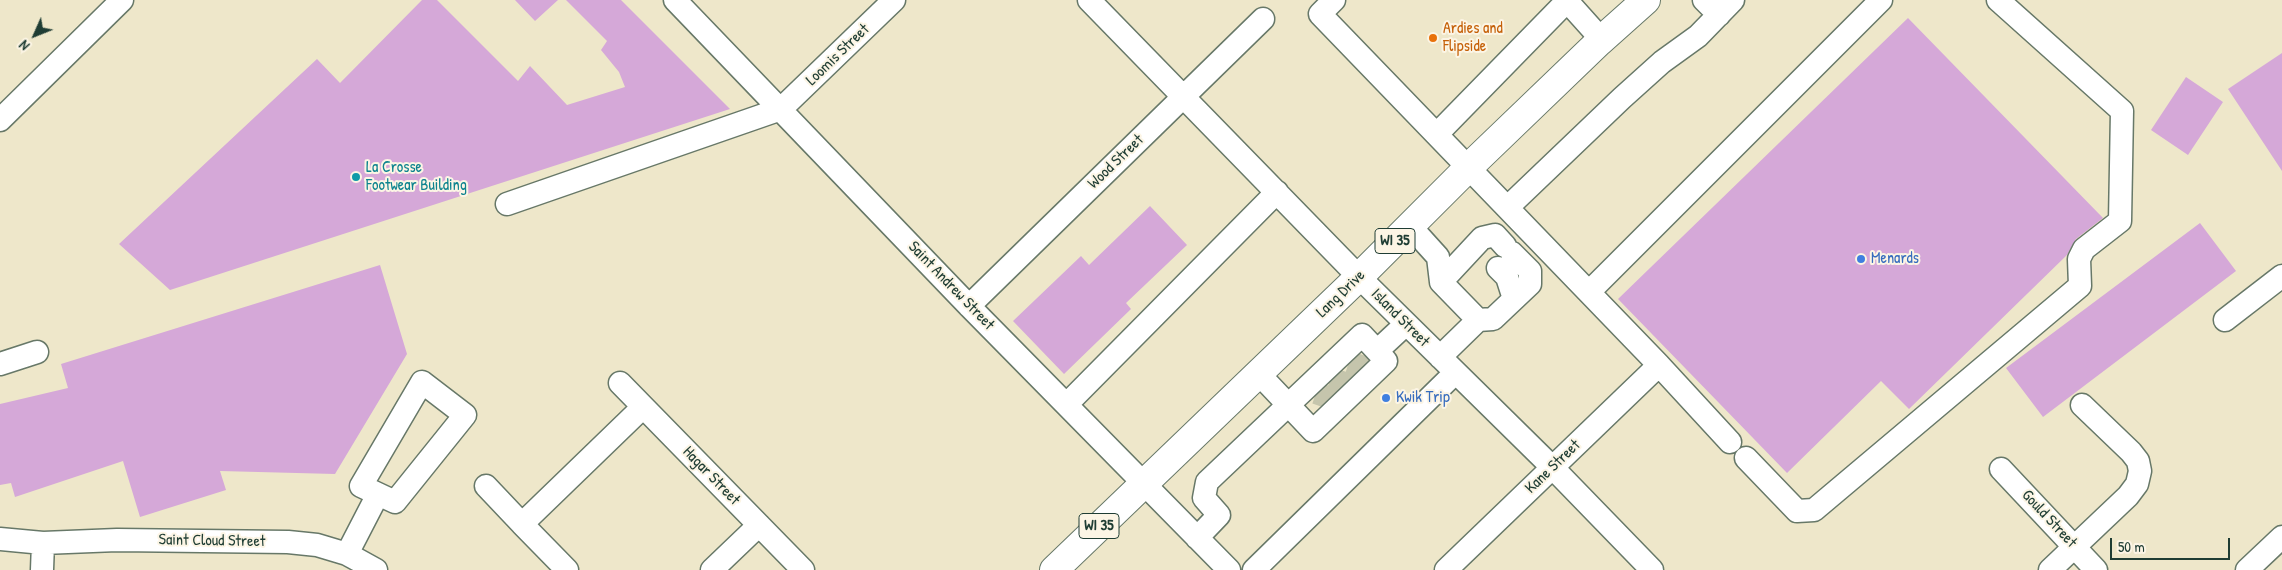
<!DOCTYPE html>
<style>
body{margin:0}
#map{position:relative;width:2282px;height:570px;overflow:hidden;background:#eee7ca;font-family:"Patrick Hand",sans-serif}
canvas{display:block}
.north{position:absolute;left:10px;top:10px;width:50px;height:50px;-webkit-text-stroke:4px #fcf5e5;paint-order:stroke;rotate:226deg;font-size:14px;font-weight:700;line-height:20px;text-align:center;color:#1f3d34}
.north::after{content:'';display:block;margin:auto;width:18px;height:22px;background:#1f3d34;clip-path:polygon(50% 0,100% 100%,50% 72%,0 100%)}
.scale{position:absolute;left:2110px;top:538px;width:120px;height:22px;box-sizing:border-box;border:2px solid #1f3d34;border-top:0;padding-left:6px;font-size:15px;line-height:18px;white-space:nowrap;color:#1f3d34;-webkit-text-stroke:4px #fcf5e5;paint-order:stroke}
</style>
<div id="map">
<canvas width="2282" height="570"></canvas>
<div class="north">N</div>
<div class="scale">50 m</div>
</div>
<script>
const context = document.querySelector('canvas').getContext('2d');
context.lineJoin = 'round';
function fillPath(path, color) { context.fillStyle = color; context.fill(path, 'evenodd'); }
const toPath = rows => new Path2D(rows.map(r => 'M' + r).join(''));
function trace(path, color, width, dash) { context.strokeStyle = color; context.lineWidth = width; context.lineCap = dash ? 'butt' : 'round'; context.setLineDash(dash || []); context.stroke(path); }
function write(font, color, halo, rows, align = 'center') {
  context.font = font + ' "Patrick Hand",sans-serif'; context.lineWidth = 4; context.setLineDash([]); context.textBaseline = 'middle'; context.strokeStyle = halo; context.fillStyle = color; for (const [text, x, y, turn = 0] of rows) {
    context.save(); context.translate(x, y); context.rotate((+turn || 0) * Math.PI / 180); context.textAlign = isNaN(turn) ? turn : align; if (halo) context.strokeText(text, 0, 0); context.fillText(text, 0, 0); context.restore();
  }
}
fillPath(toPath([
 [422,0,437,0,518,81,530,66,567,105,625,87,619,72,601,50,607,41,566,0,621,0,730,109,170,290,119,244,317,59,340,83],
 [515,0,558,0,535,21],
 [1908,18,2103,218,2076,239,2067,255,1909,409,1881,381,1787,473,1618,299],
 [2282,53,2282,171,2228,89],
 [2186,77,2223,102,2188,155,2151,130],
 [1150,206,1187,245,1126,303,1131,309,1064,374,1013,321,1081,256,1089,265],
 [2200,223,2236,271,2043,417,2006,368],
 [380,265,407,354,335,474,220,471,226,490,140,517,123,461,15,497,11,483,0,485,0,404,68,388,61,364]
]), '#d5a8d8');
trace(toPath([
 [1349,362,1367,368],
 [1331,378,1350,385],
 [1316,393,1336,400]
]), '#c5c5ac', 22, [22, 11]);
const minor = toPath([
 [675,0,969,306,1229,570],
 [1089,0,1359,277,1553,468,1652,570],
 [1334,0,1320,14,1659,365,1730,442],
 [1704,0,1719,15],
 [0,120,122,0],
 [1437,134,1567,1,1602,40],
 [507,204,781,109,894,0],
 [1508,207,1622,98,1662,62,1698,36,1733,0],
 [1410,226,1438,257,1441,282,1478,320,1440,357],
 [1498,268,1507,277,1514,299],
 [1441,282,1482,238,1495,235,1505,246],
 [1589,292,1881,0],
 [969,306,1263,19],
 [1478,320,1493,319,1530,284,1530,271,1512,253],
 [2225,320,2282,276],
 [0,364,37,352],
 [1258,373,1313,431,1386,361,1377,351],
 [620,383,803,570],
 [1067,404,1277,192],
 [1746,458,1797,511,1814,510,2080,286,2079,259,2084,249,2120,221,2122,111,1998,0],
 [2001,469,2096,570],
 [486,486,522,524,643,407],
 [522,524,567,570],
 [1197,538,1219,515,1204,498,1207,482,1362,335,1377,351,1406,324],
 [0,539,43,543,117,540,288,542,317,545,347,554,376,570],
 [347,554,378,494,361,486,422,382,465,415,395,502,378,494],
 [42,570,43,543],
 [712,570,759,525],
 [1254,570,1455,373],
 [1446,570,1659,365],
 [2050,570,2128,496,2137,484,2140,471,2138,461,2131,452,2082,405],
 [2247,570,2282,537]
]);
const major = toPath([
 [1054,570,1359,277,1469,167,1599,42,1646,0]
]);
trace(minor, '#677868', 25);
trace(major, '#677868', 30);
trace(minor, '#fff', 22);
trace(major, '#fff', 28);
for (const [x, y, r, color] of [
 [1433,38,5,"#e8710a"],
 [356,177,5,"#0f9aa8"],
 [1861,259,5,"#3f7fe0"],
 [1386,398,5,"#3f7fe0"]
]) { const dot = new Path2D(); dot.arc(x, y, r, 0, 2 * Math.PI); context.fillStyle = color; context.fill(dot); trace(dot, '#fcf5e5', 2); }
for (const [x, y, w] of [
 [1395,241,40],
 [1099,526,40]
]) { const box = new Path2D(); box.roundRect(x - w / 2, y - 12.5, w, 25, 4); context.fillStyle = '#fcf5e5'; context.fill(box); trace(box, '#1f3d34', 1); }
write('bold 15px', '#1f3d34', null, [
 ["WI 35",1395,241],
 ["WI 35",1099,526]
]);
write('16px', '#c56008', '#fcf5e5', [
 ["Ardies and",1443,29],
 ["Flipside",1443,47]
], 'left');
write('16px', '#1f3d34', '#fcf5e5', [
 ["Loomis Street",838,55,-44],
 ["Wood Street",1116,162,-44],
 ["Saint Andrew Street",951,286,46],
 ["Lang Drive",1341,294,-44],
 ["Island Street",1400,318,45],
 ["Kane Street",1553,467,-44],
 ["Hagar Street",711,476,46],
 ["Gould Street",2049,519,47],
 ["Saint Cloud Street",212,541,1]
]);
write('16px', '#0d838f', '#fcf5e5', [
 ["La Crosse",366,168],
 ["Footwear Building",366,186]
], 'left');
write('16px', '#366cbe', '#fcf5e5', [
 ["Menards",1871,259],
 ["Kwik Trip",1396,398]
], 'left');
</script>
